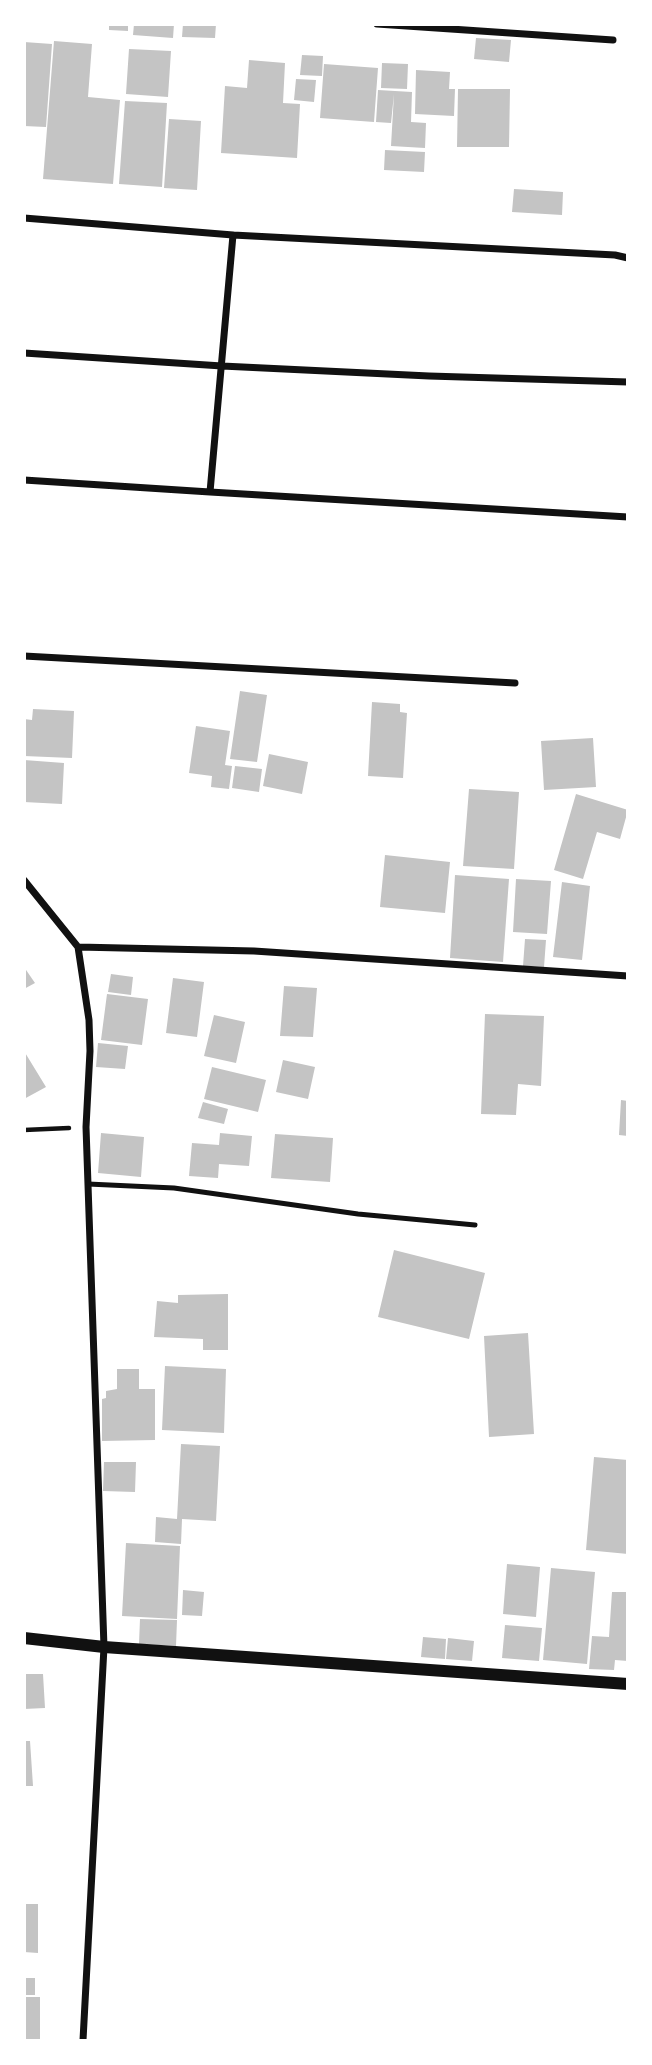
<!DOCTYPE html>
<style>
body{margin:0}
#map{position:relative;width:652px;height:2065px;overflow:hidden;background:#fff;font-family:Roboto,sans-serif}
canvas{display:block}
.frame{position:absolute;inset:0;border:26px solid #fff;pointer-events:none}
</style>
<div id="map">
<canvas width="652" height="2065"></canvas>
<div class="frame"></div>
</div>
<script>
const context = document.querySelector('canvas').getContext('2d');
context.lineJoin = 'round';
function fillPath(path, color) { context.fillStyle = color; context.fill(path, 'evenodd'); }
const toPath = rows => new Path2D(rows.map(r => 'M' + r).join(''));
function trace(path, color, width, dash) { context.strokeStyle = color; context.lineWidth = width; context.lineCap = dash ? 'butt' : 'round'; context.setLineDash(dash || []); context.stroke(path); }
fillPath(toPath([
 [109,24,128,24,128,31,109,30],
 [134,24,174,24,173,38,133,35],
 [183,24,216,24,215,38,182,37],
 [476,38,511,40,509,62,474,59],
 [54,41,92,44,88,97,120,100,113,184,43,179],
 [24,42,52,44,46,127,24,126],
 [129,49,171,51,168,97,126,94],
 [302,55,323,56,322,76,300,75],
 [249,60,285,63,283,103,300,104,297,158,221,153,225,86,247,88],
 [382,63,408,64,407,89,381,88],
 [324,64,378,68,374,122,320,118],
 [416,70,450,72,449,89,455,89,454,116,415,114],
 [296,79,316,80,314,102,294,100],
 [458,89,510,89,509,147,457,147],
 [378,90,412,92,411,122,426,123,425,148,391,146,394,94,391,123,376,122],
 [125,101,167,103,162,187,119,184],
 [169,119,201,121,197,190,164,188],
 [385,150,425,152,424,172,384,170],
 [514,189,563,192,562,215,512,212],
 [240,691,267,695,257,762,230,759],
 [372,702,400,704,400,712,407,713,403,778,368,776],
 [33,709,74,711,72,758,24,756,24,719,32,720],
 [196,726,230,731,225,765,232,766,229,789,211,787,212,776,189,773],
 [593,738,596,787,544,790,541,741],
 [269,754,308,762,302,794,263,786],
 [24,760,64,763,62,804,24,802],
 [235,766,262,769,259,792,232,788],
 [469,789,519,792,514,869,463,866],
 [576,794,628,810,620,839,597,832,583,879,554,870],
 [385,855,450,862,445,913,380,907],
 [455,875,509,879,503,962,450,958],
 [516,879,551,881,547,934,513,932],
 [562,882,590,886,582,960,553,957],
 [525,939,546,940,544,967,523,966],
 [24,967,35,983,24,989],
 [111,974,133,977,131,995,108,992],
 [173,978,204,982,197,1037,166,1033],
 [284,986,317,988,313,1037,280,1036],
 [107,994,148,999,142,1045,101,1040],
 [485,1014,544,1016,541,1086,518,1084,516,1115,481,1114],
 [214,1015,245,1022,236,1063,204,1056],
 [98,1043,128,1046,125,1069,96,1067],
 [24,1051,46,1087,24,1099],
 [283,1060,315,1067,308,1099,276,1092],
 [212,1067,266,1080,258,1112,204,1099],
 [621,1100,628,1101,628,1136,619,1135],
 [203,1102,228,1109,224,1124,198,1118],
 [101,1133,144,1137,141,1177,98,1173],
 [220,1133,252,1136,249,1166,219,1164,218,1178,189,1176,192,1143,219,1145],
 [275,1134,333,1138,330,1182,271,1178],
 [394,1250,485,1273,469,1339,378,1317],
 [228,1294,228,1350,203,1350,203,1339,154,1337,157,1301,178,1303,178,1295],
 [528,1333,534,1434,489,1437,484,1336],
 [165,1366,226,1369,224,1433,162,1430],
 [117,1369,139,1369,139,1389,155,1389,155,1440,102,1441,102,1399,106,1398,106,1391,117,1389],
 [181,1444,220,1446,216,1521,182,1519,181,1544,155,1542,156,1517,177,1519],
 [594,1457,628,1460,628,1554,586,1550],
 [104,1462,136,1462,135,1492,103,1491],
 [126,1543,180,1546,177,1619,122,1616],
 [507,1564,540,1567,536,1617,503,1614],
 [551,1568,595,1572,587,1664,543,1660],
 [183,1590,204,1592,202,1616,182,1615],
 [612,1592,628,1592,628,1661,615,1660,614,1670,589,1669,592,1636,609,1637],
 [140,1619,177,1620,176,1646,139,1644],
 [505,1625,542,1628,539,1661,502,1658],
 [423,1637,446,1639,445,1659,421,1657],
 [448,1638,474,1641,472,1661,446,1659],
 [24,1674,43,1674,45,1708,24,1709],
 [24,1741,30,1741,33,1786,24,1786],
 [24,1904,38,1904,38,1953,24,1952],
 [24,1978,35,1978,35,1995,24,1995],
 [24,1997,40,1997,40,2040,24,2040]
]), '#c4c4c4');
trace(toPath([
 [24,1130,69,1128]
]), '#111', 4.5);
trace(toPath([
 [88,1184,174,1188,358,1214,475,1225]
]), '#111', 5);
trace(toPath([
 [377,24,613,40],
 [24,218,233,235,615,255,628,258],
 [233,235,210,492,628,517],
 [24,353,222,366,429,376,628,382],
 [24,480,210,492],
 [24,656,515,683],
 [24,880,78,947,89,1020,90,1051,86,1127,104,1647,83,2040],
 [78,947,254,951,628,976]
]), '#111', 7);
trace(toPath([
 [24,1638,104,1647,628,1684]
]), '#111', 12);
</script>
